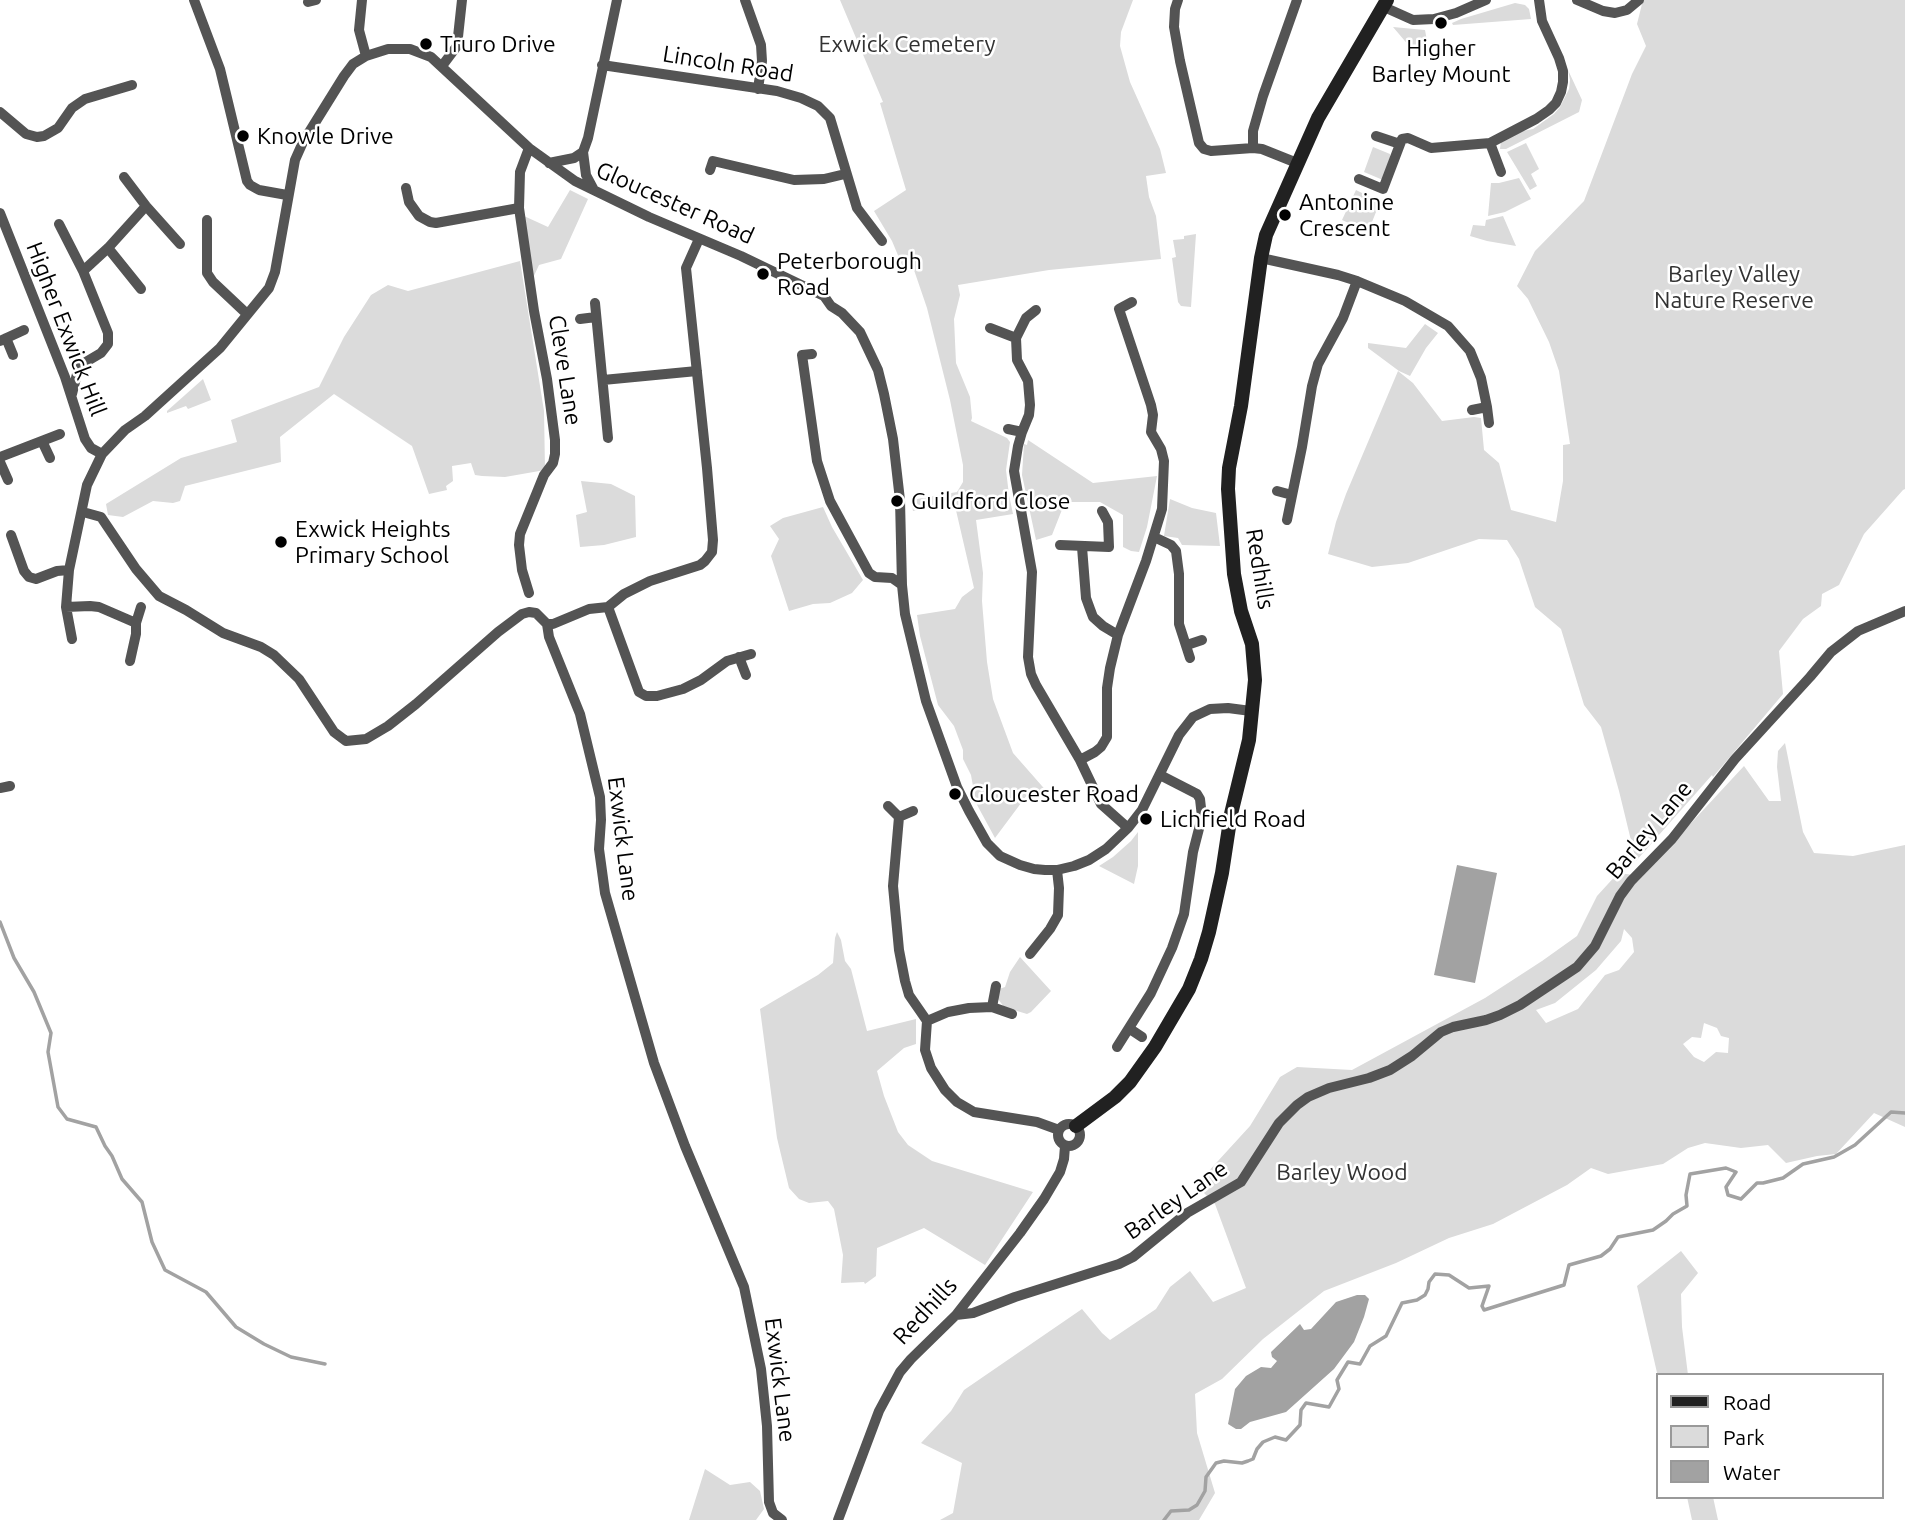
<!DOCTYPE html>
<style>
body{margin:0}
#map{position:relative;width:1905px;height:1520px;overflow:hidden;background:#fff;font-family:Ubuntu,sans-serif}
canvas{display:block}
.legend{position:absolute;left:1656px;top:1373px;width:228px;height:126px;box-sizing:border-box;background:#fff;border:2px solid #999;margin:0;padding:9px 12px;list-style:none;font-size:21px;color:#000}
.legend li{display:flex;align-items:center;gap:14px;height:35px}
.legend b{width:35px;border:2px solid #999}
</style>
<div id="map">
<canvas width="1905" height="1520"></canvas>
<ul class="legend">
<li><b style="height:9px;background:#212121"></b>Road</li>
<li><b style="height:19px;background:#dbdbdb"></b>Park</li>
<li><b style="height:19px;background:#a2a2a2"></b>Water</li>
</ul>
</div>
<script>
const context = document.querySelector('canvas').getContext('2d');
context.lineJoin = 'round';
function fillPath(path, color) { context.fillStyle = color; context.fill(path, 'evenodd'); }
const toPath = rows => new Path2D(rows.map(r => 'M' + r).join(''));
function trace(path, color, width, dash) { context.strokeStyle = color; context.lineWidth = width; context.lineCap = dash ? 'butt' : 'round'; context.setLineDash(dash || []); context.stroke(path); }
function write(font, color, halo, rows, align = 'center') {
  context.font = font + ' Ubuntu,sans-serif'; context.lineWidth = 5; context.setLineDash([]); context.textBaseline = 'middle'; context.strokeStyle = halo; context.fillStyle = color; for (const [text, x, y, turn = 0] of rows) {
    context.save(); context.translate(x, y); context.rotate((+turn || 0) * Math.PI / 180); context.textAlign = isNaN(turn) ? turn : align; if (halo) context.strokeText(text, 0, 0); context.fillText(text, 0, 0); context.restore();
  }
}
fillPath(toPath([
 [840,0,1133,0,1121,32,1120,46,1130,82,1160,149,1166,173,1146,176,1149,197,1156,216,1161,259,1049,270,958,285,960,295,954,319,956,363,970,397,972,418,971,421,1007,438,1010,442,1006,470,1009,495,1013,514,976,520,983,573,982,601,987,662,993,699,1013,753,1049,794,1040,799,1030,791,995,838,976,803,971,775,963,759,963,750,954,726,938,705,920,636,917,615,955,609,962,597,974,588,955,506,956,501,913,511,911,500,957,492,963,482,963,465,950,400,927,308,914,270,905,272,892,241,874,211,906,190,880,103,883,102],
 [1643,0,1905,0,1905,489,1903,490,1864,534,1839,585,1822,594,1821,606,1803,619,1779,651,1783,694,1713,777,1712,775,1636,861,1619,791,1601,727,1584,705,1561,629,1535,607,1519,559,1507,540,1479,539,1408,563,1372,567,1328,554,1336,522,1346,494,1398,371,1413,383,1442,421,1474,417,1481,418,1484,450,1499,463,1511,510,1556,522,1563,481,1563,445,1570,444,1559,371,1549,342,1528,299,1517,286,1535,251,1584,201,1632,74,1646,46,1637,24],
 [1515,3,1525,5,1529,9,1531,19,1453,25,1452,23,1461,19],
 [1393,27,1425,30,1428,46,1424,51,1419,53,1410,47],
 [1568,70,1582,100,1579,112,1506,149,1500,149,1501,141,1518,132,1533,129,1554,114,1560,107,1569,89,1570,80],
 [1526,143,1539,169,1531,174,1537,186,1530,190,1507,152],
 [1373,147,1390,154,1390,158,1383,180,1364,172],
 [1519,178,1531,199,1505,212,1488,216,1491,183,1499,183],
 [570,190,588,199,561,259,539,265,533,278,524,216,548,227],
 [1356,190,1380,202,1368,232,1342,220],
 [1503,216,1516,246,1487,241,1470,236,1473,225,1485,226,1486,220],
 [1196,234,1191,307,1181,306,1178,302,1172,258,1176,257,1173,240,1184,239,1184,236],
 [520,261,544,411,545,470,505,477,482,476,475,475,471,463,452,466,453,481,446,486,447,490,429,494,412,446,334,394,280,437,281,462,185,486,180,501,173,503,153,501,123,517,108,515,106,504,181,458,237,442,231,420,319,387,344,337,371,295,388,285,408,291],
 [1425,324,1438,333,1426,348,1410,376,1399,371,1368,348,1368,343,1406,348],
 [203,379,211,400,188,409,186,406,167,413,167,411],
 [1028,440,1093,483,1157,476,1147,527,1139,552,1131,551,1123,547,1123,515,1100,502,1065,502,1052,535,1036,540,1022,475,1024,444,1027,445],
 [581,481,611,484,635,496,636,537,604,545,580,547,576,515,587,512],
 [1170,499,1192,508,1216,513,1220,546,1182,545,1178,538,1164,536],
 [823,507,832,527,863,580,852,593,830,603,813,604,789,611,771,556,779,539,770,526,783,518],
 [1785,743,1803,832,1814,853,1853,856,1905,845,1905,1127,1874,1113,1836,1154,1817,1156,1786,1163,1768,1145,1741,1148,1705,1143,1688,1148,1663,1164,1608,1174,1591,1168,1567,1185,1493,1224,1449,1238,1396,1263,1324,1291,1263,1339,1222,1379,1195,1394,1197,1433,1215,1493,1199,1520,940,1520,953,1513,962,1463,921,1443,951,1411,964,1390,1082,1309,1102,1333,1110,1340,1156,1309,1170,1287,1190,1271,1213,1302,1246,1288,1215,1204,1196,1185,1250,1126,1280,1077,1297,1067,1352,1070,1485,998,1542,961,1577,936,1597,896,1618,873,1642,876,1744,766,1769,801,1781,801,1777,767,1778,751],
 [1624,929,1632,938,1634,952,1619,970,1605,975,1578,1009,1546,1023,1536,1010,1555,1003,1596,970,1621,941],
 [1704,1023,1717,1028,1721,1036,1729,1038,1728,1053,1716,1052,1704,1062,1694,1057,1683,1044,1692,1037,1701,1038],
 [1138,832,1138,866,1134,884,1099,866,1113,857,1131,841],
 [837,932,841,940,845,961,851,969,867,1031,916,1019,916,1044,904,1048,877,1071,884,1096,898,1132,908,1145,932,1161,1033,1192,985,1265,924,1228,877,1248,876,1276,865,1284,864,1282,841,1283,843,1255,834,1209,828,1201,809,1203,799,1199,789,1188,777,1138,760,1009,818,975,833,963,835,938],
 [1020,957,1051,991,1031,1012,1027,1014,1004,1007,998,999,999,989,1005,987,1010,972],
 [1681,1251,1698,1273,1681,1294,1682,1327,1688,1375,1658,1375,1658,1377,1637,1286],
 [705,1469,730,1485,750,1482,760,1491,764,1509,756,1520,689,1520],
 [1687,1497,1713,1497,1718,1520,1692,1520]
]), '#dbdbdb');
fillPath(toPath([
 [1457,865,1497,873,1475,983,1434,975],
 [1357,1295,1365,1295,1369,1299,1364,1317,1354,1342,1334,1369,1286,1412,1250,1422,1241,1429,1236,1429,1228,1424,1235,1389,1246,1376,1261,1367,1271,1368,1277,1361,1272,1357,1271,1352,1300,1324,1304,1330,1311,1329,1336,1302]
]), '#a2a2a2');
trace(toPath([
 [0,922,14,958,34,992,51,1033,48,1052,58,1107,67,1119,96,1127,105,1146,112,1156,122,1179,142,1202,152,1242,165,1270,206,1292,236,1327,264,1344,291,1357,325,1364],
 [1164,1520,1171,1511,1189,1510,1197,1505,1205,1491,1206,1477,1216,1463,1224,1461,1242,1463,1248,1461,1253,1459,1257,1449,1263,1442,1275,1437,1286,1440,1300,1425,1301,1410,1306,1403,1329,1407,1339,1389,1337,1380,1348,1362,1360,1364,1370,1346,1386,1336,1402,1303,1417,1300,1425,1295,1428,1289,1429,1282,1435,1274,1449,1275,1469,1288,1489,1286,1482,1306,1484,1310,1564,1285,1569,1265,1601,1256,1610,1249,1618,1237,1653,1230,1666,1221,1673,1214,1687,1206,1686,1195,1690,1174,1726,1168,1736,1172,1726,1187,1728,1195,1741,1199,1757,1183,1763,1183,1783,1178,1803,1164,1834,1157,1855,1145,1891,1112,1905,1113]
]), '#a2a2a2', 3.5);
trace(toPath([
 [194,0,220,69,247,181,250,185,259,190,287,195],
 [362,0,359,30,366,56],
 [745,0,761,45,762,61,758,89],
 [1178,0,1175,9,1174,27,1180,61,1199,143,1204,149,1211,151,1253,148,1262,149,1297,163],
 [1577,0,1603,11,1615,13,1627,10,1639,0],
 [308,2,316,0],
 [1384,7,1413,20,1434,19,1456,13,1486,0],
 [602,65,777,91,801,98,818,106,830,118,857,208,882,241],
 [442,66,457,46,462,0],
 [0,112,26,134,37,137,44,136,58,128,72,108,85,99,132,85],
 [1376,136,1400,144],
 [1490,143,1501,172],
 [1253,148,1253,131,1263,96,1297,0],
 [549,163,574,158,583,152],
 [710,170,713,161,794,180,824,179,845,174],
 [124,177,146,206,180,244],
 [1359,179,1383,189,1402,139,1408,138,1431,148,1490,143,1536,119,1549,110,1556,103,1561,92,1563,82,1563,71,1559,58,1542,21,1539,0],
 [406,188,409,202,419,216,430,222,436,223,519,208],
 [594,190,586,175,583,152,588,138,617,0],
 [0,213,65,377,85,439,91,448,102,454],
 [207,220,207,273,213,282,247,314],
 [59,224,83,271],
 [108,248,141,289],
 [1261,258,1338,275,1357,281,1405,301,1448,326,1470,351,1481,378,1487,407,1472,410],
 [595,303,608,438],
 [1036,310,1026,318,1016,338,1017,360,1028,381,1030,405,1029,415,1022,432,1018,446,1014,471,1032,572,1028,657,1031,674,1036,685,1080,760,1101,804,1128,828],
 [580,319,596,317],
 [990,328,1016,338],
 [6,338,13,355],
 [0,341,24,330],
 [812,354,802,355,817,461,830,501,869,573,875,577,892,578,902,585],
 [603,380,697,371],
 [72,394,79,366,101,353,108,344,108,333,83,271,108,248,146,206],
 [1487,407,1489,423],
 [1008,429,1022,432],
 [42,441,50,458],
 [0,457,60,434],
 [0,462,8,480],
 [1277,491,1292,495],
 [83,512,101,517,136,569,159,596,186,610,223,633,261,647,274,655,299,679,334,732,346,741,366,739,388,726,416,704,498,632,522,614,529,612,536,613,547,624,549,637,580,714,600,797,601,820,599,849,605,893,654,1063,685,1146,744,1287,761,1369,767,1426,769,1502,773,1513,782,1520],
 [1287,520,1302,447,1312,386,1318,364,1343,318,1357,281],
 [11,535,24,571,29,577,36,579,57,571,69,570],
 [1154,537,1171,545,1176,551,1179,574,1179,624,1190,658],
 [1060,545,1109,547,1108,522,1102,511],
 [1082,547,1086,598,1090,609,1093,617,1103,626,1118,635],
 [529,593,522,570,519,545,520,534,544,475,553,463,555,454,555,440,547,379,534,311,519,208,520,172,529,148],
 [66,607,90,606,99,607,136,623,136,634,130,661],
 [608,607,639,692,646,696,657,696,683,689,701,680,727,661,751,654],
 [136,623,141,607],
 [547,624,553,624,589,609,608,607,624,594,650,581,700,565,705,561,712,552,713,540,707,468,686,268,699,239],
 [72,639,66,607,69,570,87,485,102,454,125,430,145,416,220,348,269,288,275,272,295,160,303,142,344,76,353,64,366,56,388,49,410,49,431,57,529,148,575,181,649,217,741,256,824,296,831,306,842,313,860,332,878,370,884,394,893,439,900,500,902,585,905,614,926,701,957,787,969,811,987,843,1000,856,1020,865,1034,869,1045,870,1057,870,1074,866,1089,860,1106,849,1128,828,1142,810,1179,735,1193,717,1210,709,1228,708,1251,711],
 [1187,645,1202,640],
 [739,657,746,675],
 [1080,760,1095,752,1101,747,1107,737,1107,688,1110,668,1118,635,1146,561,1162,509,1164,461,1161,449,1151,432,1153,415,1151,405,1119,309,1132,302],
 [0,788,10,786],
 [888,806,899,817],
 [913,811,899,817,893,886,899,950,905,981,909,995,927,1021],
 [1030,954,1050,929,1058,915,1059,888,1057,870],
 [992,1007,996,986],
 [1012,1014,992,1007,969,1008,948,1012,927,1021,925,1050,931,1068,945,1090,957,1102,974,1112,1037,1122,1059,1130],
 [1130,1029,1142,1037],
 [1117,1047,1151,993,1172,948,1184,914,1193,852,1202,817,1200,799,1197,794,1160,775],
 '1058 1135a11 11 0 1 1 22 0a11 11 0 1 1-22 0Z',
 [956,1315,973,1313,1015,1297,1119,1264,1133,1257,1187,1213,1241,1182,1279,1123,1297,1105,1308,1097,1329,1088,1369,1078,1390,1070,1412,1056,1441,1032,1453,1027,1486,1020,1500,1015,1520,1005,1577,967,1595,946,1620,896,1631,881,1672,839,1735,759,1810,677,1831,652,1858,631,1905,611],
 [838,1520,879,1411,900,1372,911,1359,956,1315,1020,1233,1044,1199,1060,1172,1064,1159,1065,1146]
]), '#545454', 10);
trace(toPath([
 [1076,1126,1115,1097,1130,1082,1155,1047,1189,989,1201,959,1209,932,1222,873,1231,814,1249,740,1255,680,1252,644,1241,611,1234,574,1228,489,1229,468,1241,406,1261,258,1266,235,1318,118,1387,0]
]), '#212121', 14);
for (const [x, y, r, color] of [
 [1441,23,7,"#000"],
 [426,44,7,"#000"],
 [243,136,7,"#000"],
 [1285,215,7,"#000"],
 [763,274,7,"#000"],
 [897,501,7,"#000"],
 [281,542,7,"#000"],
 [955,794,7,"#000"],
 [1146,819,7,"#000"]
]) { const dot = new Path2D(); dot.arc(x, y, r, 0, 2 * Math.PI); context.fillStyle = color; context.fill(dot); trace(dot, '#fff', 2.5); }
write('23px', '#000', '#fff', [
 ["Truro Drive",440,44],
 ["Higher",1441,48,"center"],
 ["Barley Mount",1441,74,"center"],
 ["Knowle Drive",257,136],
 ["Antonine",1299,202],
 ["Crescent",1299,228],
 ["Peterborough",777,261],
 ["Road",777,287],
 ["Guildford Close",911,501],
 ["Exwick Heights",295,529],
 ["Primary School",295,555],
 ["Gloucester Road",969,794],
 ["Lichfield Road",1160,819]
], 'left');
write('23px', '#323232', '#fff', [
 ["Exwick Cemetery",907,44],
 ["Barley Valley",1734,274],
 ["Nature Reserve",1734,300],
 ["Barley Wood",1342,1172]
]);
write('23px', '#000', '#fff', [
 ["Lincoln Road",728,64,9],
 ["Gloucester Road",675,203,24],
 ["Higher Exwick Hill",66,329,69],
 ["Cleve Lane",565,370,81],
 ["Redhills",1260,569,81],
 ["Barley Lane",1649,830,-50],
 ["Exwick Lane",623,839,83],
 ["Barley Lane",1176,1200,-35],
 ["Redhills",925,1311,-47],
 ["Exwick Lane",780,1380,83]
]);
</script>
